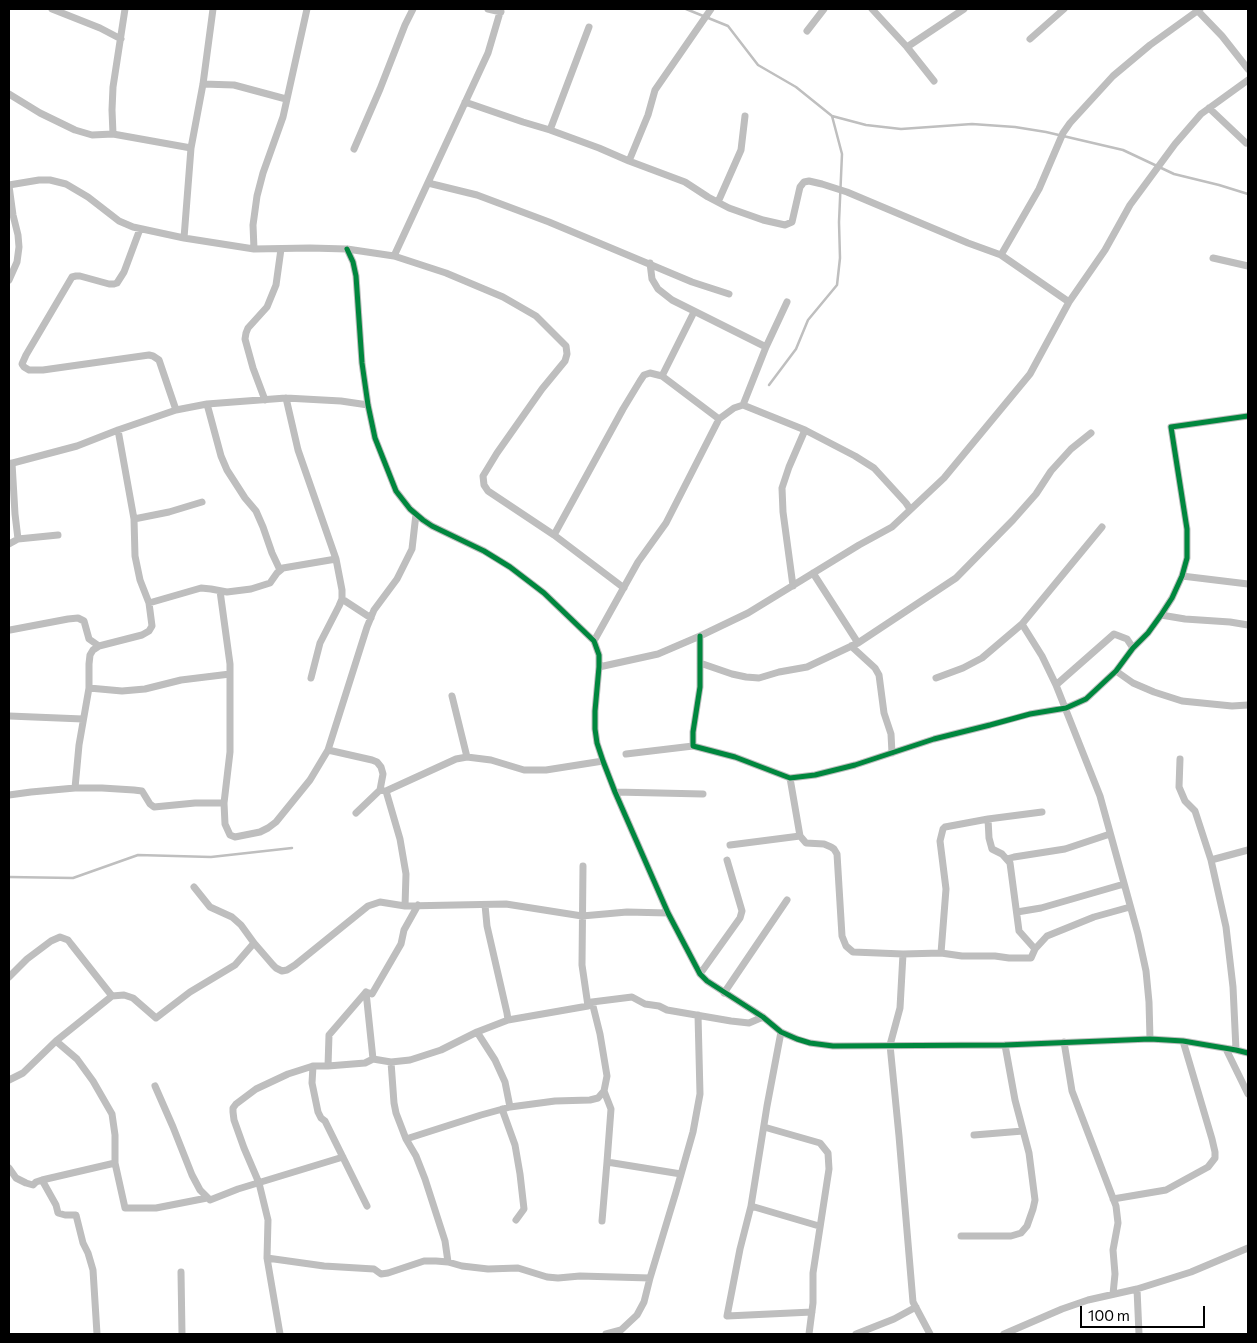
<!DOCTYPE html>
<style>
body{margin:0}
#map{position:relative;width:1257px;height:1343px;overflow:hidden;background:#fff;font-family:Commissioner,sans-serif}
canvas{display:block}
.frame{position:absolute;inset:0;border:10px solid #000;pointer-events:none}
.scale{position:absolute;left:1080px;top:1306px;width:125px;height:22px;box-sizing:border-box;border:2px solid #000;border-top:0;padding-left:6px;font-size:15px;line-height:18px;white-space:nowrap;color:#000;-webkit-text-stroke:4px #fff;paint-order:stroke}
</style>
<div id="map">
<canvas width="1257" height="1343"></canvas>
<div class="frame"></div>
<div class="scale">100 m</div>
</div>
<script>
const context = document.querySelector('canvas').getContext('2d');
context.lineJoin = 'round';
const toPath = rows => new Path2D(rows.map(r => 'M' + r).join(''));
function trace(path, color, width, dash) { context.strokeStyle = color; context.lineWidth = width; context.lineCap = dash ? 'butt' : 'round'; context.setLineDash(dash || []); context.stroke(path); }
trace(toPath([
 [686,9,728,26,758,65,796,87,832,116,842,154,839,222,840,258,837,285,808,320,796,349,769,385],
 [832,116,866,125,901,129,972,124,1015,127,1046,132,1123,150,1174,174,1219,185,1248,194],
 [9,877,73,878,138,855,211,857,292,848]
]), '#bfbfbf', 2.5);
trace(toPath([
 [52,9,100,28,121,39],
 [488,9,501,12],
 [872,9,907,47,934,81],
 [1196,9,1222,36,1248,69],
 [807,31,824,9],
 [1030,39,1064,9],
 [907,47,964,9],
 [203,84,234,85,286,99],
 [9,94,40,113,75,130,92,135,113,134,191,148],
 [465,102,523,122,550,130,599,148,629,161,685,182,708,197,729,208,763,220,785,225,792,222,800,187,804,182,809,181,822,184,847,192,968,243,1001,255,1069,302],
 [1209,108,1246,143],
 [550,130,589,27],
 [113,134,112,110,113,87,125,9],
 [354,149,380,89,405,25,413,9],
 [629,161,648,115,655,90,711,9],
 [428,183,477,195,549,222,692,282,729,294],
 [9,185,39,180,50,180,66,184,88,197,119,221,133,227,184,238,254,249,310,248,347,249,394,256,446,273,503,297,536,316,566,346,567,354,565,361,542,389,497,453,483,476,484,485,488,491,554,535,624,588],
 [9,186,13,215,18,235,19,247,17,262,9,280],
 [718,202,741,150,745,116],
 [140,229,124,272,117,283,114,284,109,284,80,276,76,276,72,277,26,355,22,364,24,367,29,370,43,370,149,355,153,356,159,360,176,410],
 [184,238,191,148,203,84,213,9],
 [254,249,253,225,257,196,263,173,283,117,307,9],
 [347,249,353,262,356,276,362,363,368,405,375,438,396,491,410,509,423,520,432,526,484,551,510,567,544,593,594,641,599,655,599,667,595,711,595,729,597,743,603,761,615,792,668,913,700,974,707,981,763,1017,781,1032,797,1039,810,1043,833,1046,1005,1045,1150,1039,1183,1041,1236,1050,1248,1053],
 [1001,255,1039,189,1063,133,1070,123,1113,76,1150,45,1200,9],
 [394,256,488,53,501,9],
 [1213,258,1248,266],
 [650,263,652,279,658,289,672,300,766,347],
 [662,376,694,312],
 [286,398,298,450,336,559,342,590,342,599,339,606,320,643,311,678],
 [265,400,253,368,245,339,246,333,248,328,267,307,276,285,281,249],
 [207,404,221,456,227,470,245,498,256,511,263,527,272,553,280,570],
 [743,405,766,347,787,302],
 [12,463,15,514,18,539],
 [9,464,77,446,118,430,176,410,207,404,286,398,341,401,368,405],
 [134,519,169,512,202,502],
 [554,535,623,409,640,381,644,375,650,373,662,376,719,419],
 [9,544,18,539,58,535],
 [813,573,858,643],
 [1182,576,1248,584],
 [793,586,783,512,782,488,789,467,805,430],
 [220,591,230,664,230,752,224,803,225,824,230,835,235,837,260,832,268,828,276,822,310,780,328,750,367,627,374,610,397,579,412,549,416,514],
 [342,599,371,618],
 [149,603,201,588,211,589,227,592,251,589,270,583,277,573,283,568,336,559],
 [1161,615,1185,619,1230,622,1248,625],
 [1022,624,1042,656,1056,685,1100,796,1138,934,1146,971,1149,1002,1150,1039],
 [10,630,68,619,78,618,84,621,89,639,99,646],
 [700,636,700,687,693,732,693,746,735,757,790,778,815,775,855,765,934,739,990,725,1030,714,1066,708,1086,699,1116,671,1133,648,1148,633,1161,615,1172,598,1182,576,1187,558,1187,529,1171,427,1248,416],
 [594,641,638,562,666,523,719,419,734,408,743,405,805,430,855,456,874,468,906,503,910,509],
 [851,646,875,668,879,675,884,713,891,734,892,753],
 [700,663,732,674,746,677,759,678,779,672,807,667,858,643,956,578,1013,520,1036,494,1051,471,1071,449,1091,433],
 [599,667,658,654,700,636,748,613,859,545,892,527,944,478,1030,374,1069,302,1105,250,1130,205,1175,144,1201,114,1248,80],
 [1116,671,1133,683,1154,692,1182,701,1232,706,1248,705],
 [936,678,963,668,982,658,1022,624,1102,527],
 [1056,685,1114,634,1127,639,1133,648],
 [89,688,122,691,145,689,181,680,230,674],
 [452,696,467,757],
 [9,716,83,719],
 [328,750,372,760,377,762,381,767,383,774,380,790,386,791,400,839,406,874,405,906],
 [626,754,693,746],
 [1180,759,1179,787,1185,801,1195,811,1211,860,1226,927,1233,987,1236,1050],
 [790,778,800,836,806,843,824,844,831,847,834,849,837,854,842,936,846,946,853,952,903,954,941,953,962,956,995,956,1009,958,1031,958,1035,949,1047,936,1094,917,1130,907],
 [75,788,79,745,89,688,89,664,90,655,93,650,99,646,142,635,149,631,152,626,149,603,140,580,135,556,134,519,118,430],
 [386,791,456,759,467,757,491,760,524,770,546,770,603,761],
 [615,792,703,794],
 [9,795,31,792,75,788,102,788,134,790,142,791,150,804,154,807,195,803,224,803],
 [356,813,380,790],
 [988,819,989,838,992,849,1002,854,1010,863,1019,931,1035,949],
 [730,845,800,836],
 [1007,859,1014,857,1065,849,1110,834],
 [1211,860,1248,850],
 [583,866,582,965,588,1006],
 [194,887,210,907,232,917,241,925,254,943,273,965,276,968,282,971,287,970,295,965,368,906,380,902,405,906,506,904,582,916,627,912,668,913],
 [485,905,487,926,507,1013,508,1020],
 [1017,912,1041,908,1124,884],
 [941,953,946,889,940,841,943,829,945,827,988,819,1042,812],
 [903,954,900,1008,890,1045,899,1136,913,1302,930,1334],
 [700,974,740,918,742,911,727,860],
 [9,977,27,959,51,941,60,937,68,940,71,944,112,996],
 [724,993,787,900],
 [477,1032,495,1060,505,1082,510,1107],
 [781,1032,767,1106,751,1206,740,1249,727,1316,812,1312],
 [56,1041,77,1059,93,1081,112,1114,115,1135,115,1163,125,1208,156,1208,207,1198],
 [1064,1042,1072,1091,1116,1206,1118,1223,1113,1250,1115,1274,1113,1294],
 [1226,1049,1248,1094],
 [373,1059,366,992,372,994,401,944,404,930,418,905],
 [391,1062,394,1103,396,1113,406,1139,416,1156,425,1179,445,1241,448,1262],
 [313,1066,312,1083,318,1112,321,1118,325,1121,367,1206],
 [328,1066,329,1035,366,992],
 [9,1080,23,1073,56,1041,112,996,124,995,133,998,156,1018,190,992,235,965,254,943],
 [155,1086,173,1127,192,1175,200,1190,210,1200,238,1189,343,1157],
 [604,1091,611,1109,607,1162],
 [502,1109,515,1145,520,1174,524,1209,516,1220],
 [764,1127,820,1143,828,1153,829,1169,813,1273,813,1303,809,1334],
 [974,1135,1023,1131],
 [406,1139,481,1115,510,1107,555,1101,590,1100,598,1098,604,1091,607,1076,600,1034,592,1002],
 [9,1168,16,1178,26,1183,33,1185,36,1182,42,1180,115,1163],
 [42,1180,56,1205,58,1213,65,1215,76,1215,83,1243,88,1253,93,1270,97,1334],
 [1113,1199,1166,1190,1208,1167,1215,1158,1215,1152,1212,1139,1183,1041],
 [751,1206,819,1226],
 [602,1221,607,1162,681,1174],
 [961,1236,1011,1236,1021,1233,1027,1226,1033,1209,1035,1200,1029,1153,1015,1100,1005,1045],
 [267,1258,324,1266,374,1269,381,1274,388,1273,424,1261,436,1261,448,1262,462,1266,488,1269,518,1268,547,1277,558,1278,580,1276,650,1278],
 [181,1272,182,1334],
 [1137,1289,1139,1334],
 [280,1334,267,1258,268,1220,259,1183,244,1148,234,1120,233,1112,233,1108,236,1104,256,1089,288,1074,313,1066,328,1066,365,1063,373,1059,391,1062,410,1060,441,1050,477,1032,508,1020,588,1006,592,1002,632,997,645,1004,659,1006,667,1010,731,1021,749,1023,763,1017],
 [606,1334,621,1330,637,1315,644,1302,650,1278,676,1192,693,1132,700,1094,698,1015],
 [856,1334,894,1319,916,1307],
 [1004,1334,1062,1309,1088,1300,1137,1289,1191,1272,1248,1248]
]), '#bebebe', 7);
trace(toPath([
 [347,249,353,262,356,276,362,363,368,405,375,438,396,491,410,509,423,520,432,526,484,551,510,567,544,593,594,641,599,655,599,667,595,711,595,729,597,743,603,761,615,792,668,913,700,974,707,981,763,1017,781,1032,797,1039,810,1043,833,1046,1005,1045,1150,1039,1183,1041,1236,1050,1248,1053],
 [700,636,700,687,693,732,693,746,735,757,790,778,815,775,855,765,934,739,990,725,1030,714,1066,708,1086,699,1116,671,1133,648,1148,633,1161,615,1172,598,1182,576,1187,558,1187,529,1171,427,1248,416]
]), '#00873e', 5);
</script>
